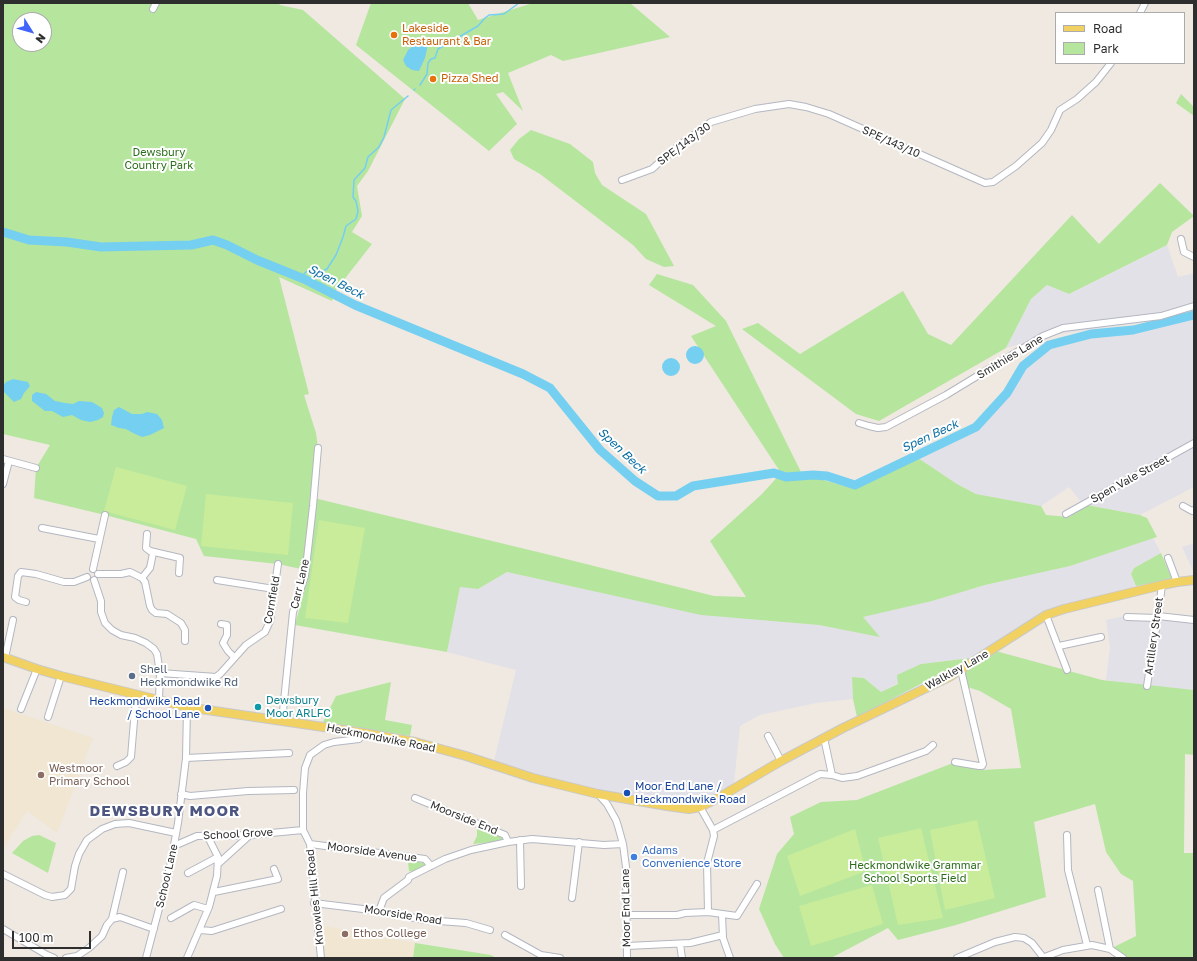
<!DOCTYPE html>
<style>
body{margin:0}
#map{position:relative;width:1197px;height:961px;overflow:hidden;background:#efe9e1;font-family:"Golos Text",sans-serif}
canvas{display:block}
.frame{position:absolute;inset:0;border:4px solid #2e2e2e;pointer-events:none}
.legend{position:absolute;left:1055px;top:12px;width:130px;height:52px;box-sizing:border-box;background:#fff;border:1px solid #ababab;margin:0;padding:5px 7px;list-style:none;font-size:12px;color:#2e2e2e}
.legend li{display:flex;align-items:center;gap:8px;height:20px}
.legend b{width:20px;border:1px solid #ababab}
.north{position:absolute;left:12px;top:12px;width:40px;height:40px;box-sizing:border-box;background:#fff;border:1px solid #ababab;border-radius:50%;rotate:127deg;font-size:11px;font-weight:700;line-height:16px;text-align:center;color:#2e2e2e}
.north::after{content:'';display:block;margin:auto;width:14px;height:18px;background:#4264fb;clip-path:polygon(50% 0,100% 100%,50% 72%,0 100%)}
.scale{position:absolute;left:12px;top:931px;width:79px;height:18px;box-sizing:border-box;border:2px solid #2e2e2e;border-top:0;padding-left:5px;font-size:12px;line-height:14px;white-space:nowrap;color:#2e2e2e;-webkit-text-stroke:3px #fff;paint-order:stroke}
</style>
<div id="map">
<canvas width="1197" height="961"></canvas>
<div class="frame"></div>
<ul class="legend">
<li><b style="height:5px;background:#f2d163"></b>Road</li>
<li><b style="height:11px;background:#b6e59e"></b>Park</li>
</ul>
<div class="north">N</div>
<div class="scale">100 m</div>
</div>
<script>
const context = document.querySelector('canvas').getContext('2d');
context.lineJoin = 'round';
function fillPath(path, color) { context.fillStyle = color; context.fill(path, 'evenodd'); }
const toPath = rows => new Path2D(rows.map(r => 'M' + r).join(''));
function trace(path, color, width, dash) { context.strokeStyle = color; context.lineWidth = width; context.lineCap = dash ? 'butt' : 'round'; context.setLineDash(dash || []); context.stroke(path); }
function write(font, color, halo, rows, align = 'center') {
  context.font = font + ' "Golos Text",sans-serif'; context.lineWidth = 4; context.setLineDash([]); context.textBaseline = 'middle'; context.strokeStyle = halo; context.fillStyle = color; for (const [text, x, y, turn = 0] of rows) {
    context.save(); context.translate(x, y); context.rotate((+turn || 0) * Math.PI / 180); context.textAlign = isNaN(turn) ? turn : align; if (halo) context.strokeText(text, 0, 0); context.fillText(text, 0, 0); context.restore();
  }
}
fillPath(toPath([
 [1167,245,1178,277,1194,273,1194,311,1159,320,1060,334,1006,348,1031,299,1047,285,1069,294],
 [1194,315,1194,487,1140,515,1083,504,1069,487,1041,506,976,494,957,484,918,458,934,448,976,427,1007,393,1023,366,1049,345,1091,334,1133,330],
 [1153,538,1161,553,1134,568,1131,574,1136,586,1045,610,971,658,921,664,898,683,881,692,864,678,852,677,853,699,816,703,760,715,740,726,734,783,738,787,700,807,598,794,493,765,516,670,447,652,460,586,478,589,507,572,699,614,819,625,879,636,862,617,931,601,985,585,1070,566],
 [1194,543,1194,573,1182,547],
 [1125,616,1194,620,1194,690,1147,686,1106,680,1110,647,1106,620]
]), '#e3e1e8');
fillPath(toPath([
 [3,708,93,738,57,833,27,811,3,849],
 [321,925,415,943,413,958,325,958]
]), '#f0e6d1');
fillPath(toPath([
 [3,3,278,3,280,5,303,10,405,99,368,171,357,186,362,216,352,232,372,244,336,290,332,301,279,277,309,394,304,395,316,433,318,448,314,498,546,554,714,596,746,597,710,541,762,494,781,473,691,336,716,326,649,285,657,274,693,285,726,321,802,474,852,488,918,458,957,484,976,494,1041,506,1046,515,1069,517,1087,505,1140,515,1147,518,1157,537,1070,566,985,585,932,601,863,617,880,637,819,625,701,615,507,572,478,589,460,587,447,652,295,625,309,573,301,569,278,564,204,556,196,539,105,515,34,498,36,468,50,445,3,434],
 [20,20,44,20,44,44,20,44],
 [371,3,468,3,478,20,533,3,630,3,670,37,563,61,551,55,508,73,523,111,503,92,496,94,517,124,489,151,356,45],
 [1181,94,1194,107,1194,116,1176,103],
 [531,130,570,144,593,162,595,173,602,185,646,214,674,266,664,267,646,259,633,245,540,174,514,159,510,150,519,139],
 [1160,183,1194,216,1172,232,1167,245,1069,294,1047,285,1031,299,1006,348,879,421,856,414,742,329,758,323,800,354,903,291,928,334,951,345,1072,215,1099,244],
 [1161,553,1172,579,1136,586,1131,574,1134,568],
 [992,650,1102,680,1194,690,1194,755,1185,754,1184,853,1194,853,1194,954,1192,958,1123,958,1110,949,1136,936,1133,881,1121,874,1106,852,1095,804,1034,822,1046,897,956,925,898,940,888,928,831,958,784,958,775,944,759,909,777,854,794,834,790,817,821,802,857,800,953,763,982,770,1021,768,1011,709,980,691,964,686,961,670],
 [971,658,857,717,853,699,852,677,864,678,881,692,898,684,897,675,921,664],
 [391,682,385,720,412,725,410,736,323,722,336,696],
 [477,827,502,836,502,841,473,844,477,836],
 [39,835,56,843,48,873,12,853,23,841,32,836],
 [410,861,424,863,425,867,413,872,409,871,408,863],
 [415,943,491,955,496,958,413,958]
]), '#b6e59e');
fillPath(toPath([
 [116,467,187,486,175,530,104,511],
 [206,494,293,503,288,555,201,546],
 [319,520,365,528,348,623,305,618],
 [977,820,995,898,945,910,930,830],
 [921,828,943,918,898,925,878,838],
 [855,829,866,871,800,896,787,856],
 [872,885,883,924,811,946,799,906]
]), '#c9ec9a');
fillPath(toPath([
 [425,37,429,40,425,58,419,71,412,70,406,66,403,60,408,50],
 '686 355a9 9 0 1 1 18 0a9 9 0 1 1-18 0Z',
 '662 367a9 9 0 1 1 18 0a9 9 0 1 1-18 0Z',
 [13,379,28,382,30,386,24,393,21,399,14,402,3,391,3,386,6,382],
 [36,392,46,394,55,401,65,403,73,404,79,401,92,402,102,408,104,413,103,417,98,420,90,422,81,420,72,415,63,417,52,411,45,411,32,401,32,395],
 [119,407,132,414,142,414,147,412,157,414,162,420,164,428,150,435,142,437,133,433,126,429,119,428,111,425,112,417,114,410]
]), '#75cff0');
trace(toPath([
 [420,85,427,74,428,63,431,59,435,58,438,49,478,26,485,18,489,15,504,14,519,3],
 [414,90,415,89],
 [301,277,308,270,318,273,327,269,336,255,343,237,346,226,356,219,358,211,356,201,353,197,354,180,365,168,368,157,379,147,384,137,391,110,408,96]
]), '#75cff0', 1.5);
trace(toPath([
 [3,232,29,240,67,242,101,247,191,245,213,240,227,245,257,260,304,279,355,305,523,374,550,388,600,450,635,481,658,496,676,496,693,486,774,473,786,477,813,475,827,476,855,485,976,427,1007,393,1023,366,1049,345,1091,334,1133,330,1194,315]
]), '#75cff0', 9);
const minor = toPath([
 [153,9,156,3],
 [1140,13,1145,3],
 [622,180,652,169,672,151,711,122,755,109,789,104,806,107,829,114,985,183,993,182,1016,166,1042,143,1051,130,1060,110,1077,99,1096,82,1111,63],
 [1181,239,1184,252,1194,257],
 [859,423,869,426,878,428,886,427,946,395,1043,336,1063,328,1161,316,1194,306],
 [3,459,36,468],
 [3,484,9,461],
 [1183,506,1192,511,1194,510],
 [1066,514,1194,443],
 [42,528,99,539],
 [147,534,146,548,150,551,180,558,179,573],
 [1168,558,1177,582],
 [93,569,105,515],
 [98,574,121,574,130,572,142,578,145,582,150,606,152,610,156,613,167,614,181,623,185,630,185,641],
 [142,578,150,568,153,553],
 [94,580,101,601,101,612,105,623,112,630,121,635,135,638,146,643,154,649,157,654,160,673,159,700],
 [217,580,274,589],
 [26,602,19,600,15,597,18,576,21,572,36,574,64,582,74,582,87,577],
 [1046,615,1067,670],
 [1158,616,1194,620],
 [1127,617,1157,618],
 [221,624,227,625,227,635,223,643,228,651,234,657],
 [1059,646,1101,637],
 [5,658,13,620],
 [160,673,216,677,220,674,246,645,265,632,270,621,278,564],
 [1147,686,1158,616,1162,585],
 [21,709,37,669],
 [48,717,61,676],
 [282,721,293,612,305,576,313,506,318,448],
 [768,736,781,761],
 [824,738,832,775],
 [186,758,289,753],
 [955,762,979,766,982,766,983,764,961,670],
 [117,766,126,762,131,757,135,709,138,695],
 [181,794,190,796,248,791,294,790],
 [598,794,607,804,616,820,618,826,623,844,626,867,627,958],
 [415,798,505,835,508,842],
 [700,807,713,830,714,836,707,863,708,912],
 [713,830,820,774,832,775,842,778,857,776,926,751,933,745],
 [1067,835,1068,870,1087,945],
 [520,840,521,886],
 [310,844,425,859,431,866],
 [174,846,197,836,250,835,303,830],
 [218,864,250,835],
 [188,873,218,857],
 [3,874,45,895,52,897,65,895,71,889,75,866,79,854,87,840,102,829,115,824,129,823,176,833],
 [1098,890,1110,949],
 [214,892,278,879,274,869],
 [572,898,579,842],
 [314,903,379,911,425,920,466,923,490,930],
 [379,911,384,898,408,880,409,877,445,859,471,850,508,842,532,839,604,845,623,844],
 [722,914,723,938,730,958],
 [627,915,677,915,685,913,708,912,737,916,757,884],
 [171,918,194,905,208,909],
 [112,919,123,872],
 [3,929,47,955,54,958],
 [200,930,212,931,281,909],
 [505,935,541,955,560,958],
 [680,944,682,958],
 [627,946,690,943,723,935],
 [66,958,77,956,89,948,102,936,107,925,112,919,120,917,154,929],
 [146,958,170,867,178,823,186,758,187,707],
 [187,958,209,907,217,876,218,857,208,837],
 [321,958,310,844,303,830,303,793,305,768,310,755,324,745,334,742,359,739,364,733],
 [957,958,995,942,1015,937,1024,938,1032,943,1043,957],
 [1042,958,1063,950,1092,945,1110,949,1123,958]
]);
const major = toPath([
 [3,657,37,669,61,676,187,707,364,733,415,742,466,756,533,778,598,794,667,806,689,809,700,807,718,798,781,761,843,728,949,677,1046,615,1064,609,1162,585,1177,582,1194,580]
]);
trace(minor, '#b4b7c1', 8);
trace(major, '#c9c9c9', 10);
trace(minor, '#fff', 6);
trace(major, '#f2d163', 8);
for (const [x, y, r, color] of [
 [394,35,4,"#e8710a"],
 [433,79,4,"#e8710a"],
 [132,676,4,"#5c6f8a"],
 [258,707,4,"#0f9aa8"],
 [208,708,4,"#1a4fb4"],
 [41,775,4,"#8d6e63"],
 [627,793,4,"#1a4fb4"],
 [634,857,4,"#3f7fe0"],
 [345,934,4,"#8d6e63"]
]) { const dot = new Path2D(); dot.arc(x, y, r, 0, 2 * Math.PI); context.fillStyle = color; context.fill(dot); trace(dot, '#fff', 1.5); }
write('11px', '#c56008', '#fff', [
 ["Lakeside",402,29],
 ["Restaurant & Bar",402,42],
 ["Pizza Shed",441,79]
], 'left');
write('11px', '#2e2e2e', '#fff', [
 ["SPE/143/10",891,142,24],
 ["SPE/143/30",684,144,-37],
 ["Smithies Lane",1010,357,-31],
 ["Spen Vale Street",1130,479,-29],
 ["Carr Lane",300,584,-77],
 ["Cornfield",272,600,-80],
 ["Artillery Street",1154,636,-82],
 ["Walkley Lane",957,670,-29],
 ["Heckmondwike Road",381,738,11],
 ["Moorside End",464,818,22],
 ["School Grove",238,834,-3],
 ["Moorside Avenue",372,852,8],
 ["School Lane",167,876,-77],
 ["Knowles Hill Road",315,897,-96],
 ["Moor End Lane",626,908,-91],
 ["Moorside Road",403,915,9]
]);
write('11px', '#2c6e1b', '#fff', [
 ["Dewsbury",159,153],
 ["Country Park",159,166],
 ["Heckmondwike Grammar",915,866],
 ["School Sports Field",915,879]
]);
write('11px', '#4e5e75', '#fff', [
 ["Shell",140,670],
 ["Heckmondwike Rd",140,683]
], 'left');
write('11px', '#0d838f', '#fff', [
 ["Dewsbury",266,701],
 ["Moor ARLFC",266,714]
], 'left');
write('11px', '#164399', '#fff', [
 ["Heckmondwike Road",200,702],
 ["/ School Lane",200,715],
 ["Moor End Lane /",635,787,"left"],
 ["Heckmondwike Road",635,800,"left"]
], 'right');
write('11px', '#785e54', '#fff', [
 ["Westmoor",49,769],
 ["Primary School",49,782],
 ["Ethos College",353,934]
], 'left');
write('11px', '#366cbe', '#fff', [
 ["Adams",642,851],
 ["Convenience Store",642,864]
], 'left');
write('italic 12px', '#0d6fa3', '#fff', [
 ["Spen Beck",336,282,27],
 ["Spen Beck",930,436,-25],
 ["Spen Beck",622,451,43]
]);
context.letterSpacing = '1px';
write('bold 15px', '#4d5680', '#fff', [
 ["DEWSBURY MOOR",165,811]
]);
context.letterSpacing = '0px';
</script>
